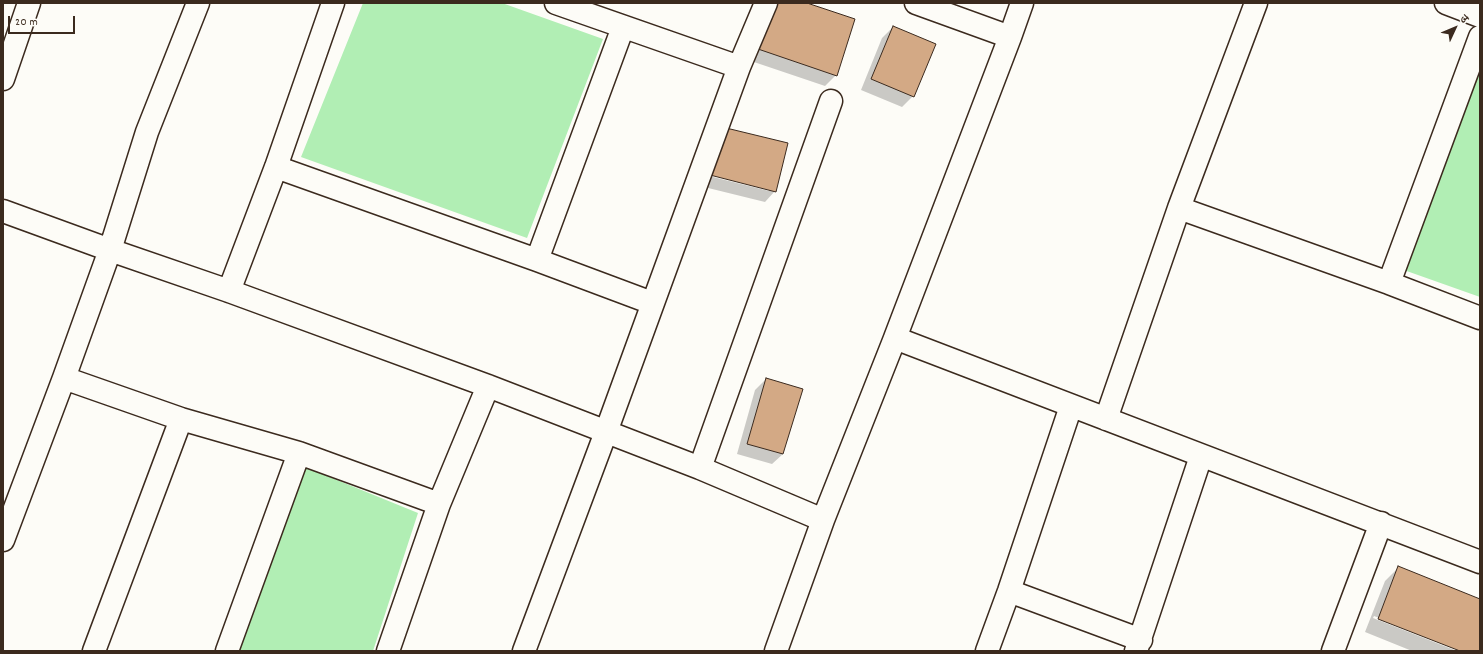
<!DOCTYPE html>
<meta charset="utf-8">
<style>
body{margin:0}
#map{position:relative;width:1483px;height:654px;overflow:hidden;background:#fdfcf7;font-family:Dekko,"Playpen Sans Deva",sans-serif}
canvas{display:block}
.frame{position:absolute;inset:0;border:4px solid #3b2a1e;pointer-events:none}
.north{position:absolute;left:1435px;top:8px;width:40px;height:40px;-webkit-text-stroke:3px #fdfcf7;paint-order:stroke;rotate:46deg;font-size:11px;font-weight:700;line-height:16px;text-align:center;color:#3b2a1e}
.north::after{content:'';display:block;margin:auto;width:14px;height:18px;background:#3b2a1e;clip-path:polygon(50% 0,100% 100%,50% 72%,0 100%)}
.scale{position:absolute;left:8px;top:16px;width:67px;height:18px;box-sizing:border-box;border:2px solid #3b2a1e;border-top:0;padding-left:5px;font-size:12px;line-height:14px;white-space:nowrap;color:#3b2a1e;-webkit-text-stroke:3px #fdfcf7;paint-order:stroke}
</style>
<div id="map">
<canvas width="1483" height="654"></canvas>
<div class="frame"></div>
<div class="north">उ</div>
<div class="scale">20 m</div>
</div>
<script>
const context = document.querySelector('canvas').getContext('2d');
context.lineJoin = 'round';
function fillPath(path, color) { context.fillStyle = color; context.fill(path, 'evenodd'); }
const toPath = rows => new Path2D(rows.map(r => 'M' + r).join(''));
function trace(path, color, width, dash) { context.strokeStyle = color; context.lineWidth = width; context.lineCap = dash ? 'butt' : 'round'; context.setLineDash(dash || []); context.stroke(path); }
fillPath(toPath([
 [363,3,502,3,603,39,527,238,301,157],
 [1480,59,1480,297,1401,269],
 [305,467,418,513,373,651,239,651]
]), '#b1eeb4');
fillPath(toPath([
 [804,3,836,75,825,86,748,60],
 [893,27,934,45,913,96,902,107,861,90,882,38],
 [712,139,775,191,765,202,700,186],
 [706,173,769,189,769,191,705,175],
 [766,379,783,454,772,464,737,454,755,390],
 [1399,567,1480,600,1480,651,1462,651,1374,616,1373,618,1457,651,1412,651,1365,632,1385,581]
]), '#0003');
const building = toPath([
 [773,3,807,3,855,19,837,76,758,49,773,3],
 [893,26,936,44,914,97,871,79,893,26],
 [722,127,788,143,776,192,710,175,722,127],
 [766,378,803,389,783,454,747,444,766,378],
 [1398,566,1480,599,1480,651,1460,651,1378,619,1398,566]
]);
fillPath(building, '#d3a985');
trace(building, '#3b2a1e', 1);
const street = toPath([
 [556,3,739,67],
 [1446,3,1480,16],
 [1010,37,1022,3],
 [3,79,29,3],
 [276,167,537,260,652,303],
 [1179,208,1389,283,1480,318],
 [3,211,110,250,229,291,488,386,700,468,823,520],
 [537,260,623,27],
 [1389,283,1480,37],
 [229,291,276,167,333,3],
 [895,338,1010,37,916,3],
 [64,378,181,419,299,453,439,504],
 [1106,419,1179,208,1256,3],
 [700,468,831,101],
 [3,540,64,378,110,250,147,132,198,3],
 [1009,591,1141,640],
 [94,651,181,419],
 [227,651,299,453],
 [388,651,439,504,488,386],
 [524,651,606,432,739,67,766,3],
 [776,651,823,520,895,338,1480,562],
 [987,651,1009,591,1071,406],
 [1136,651,1201,456],
 [1333,651,1381,523]
]);
trace(street, '#3b2a1e', 25);
trace(street, '#fdfcf7', 22);
</script>
